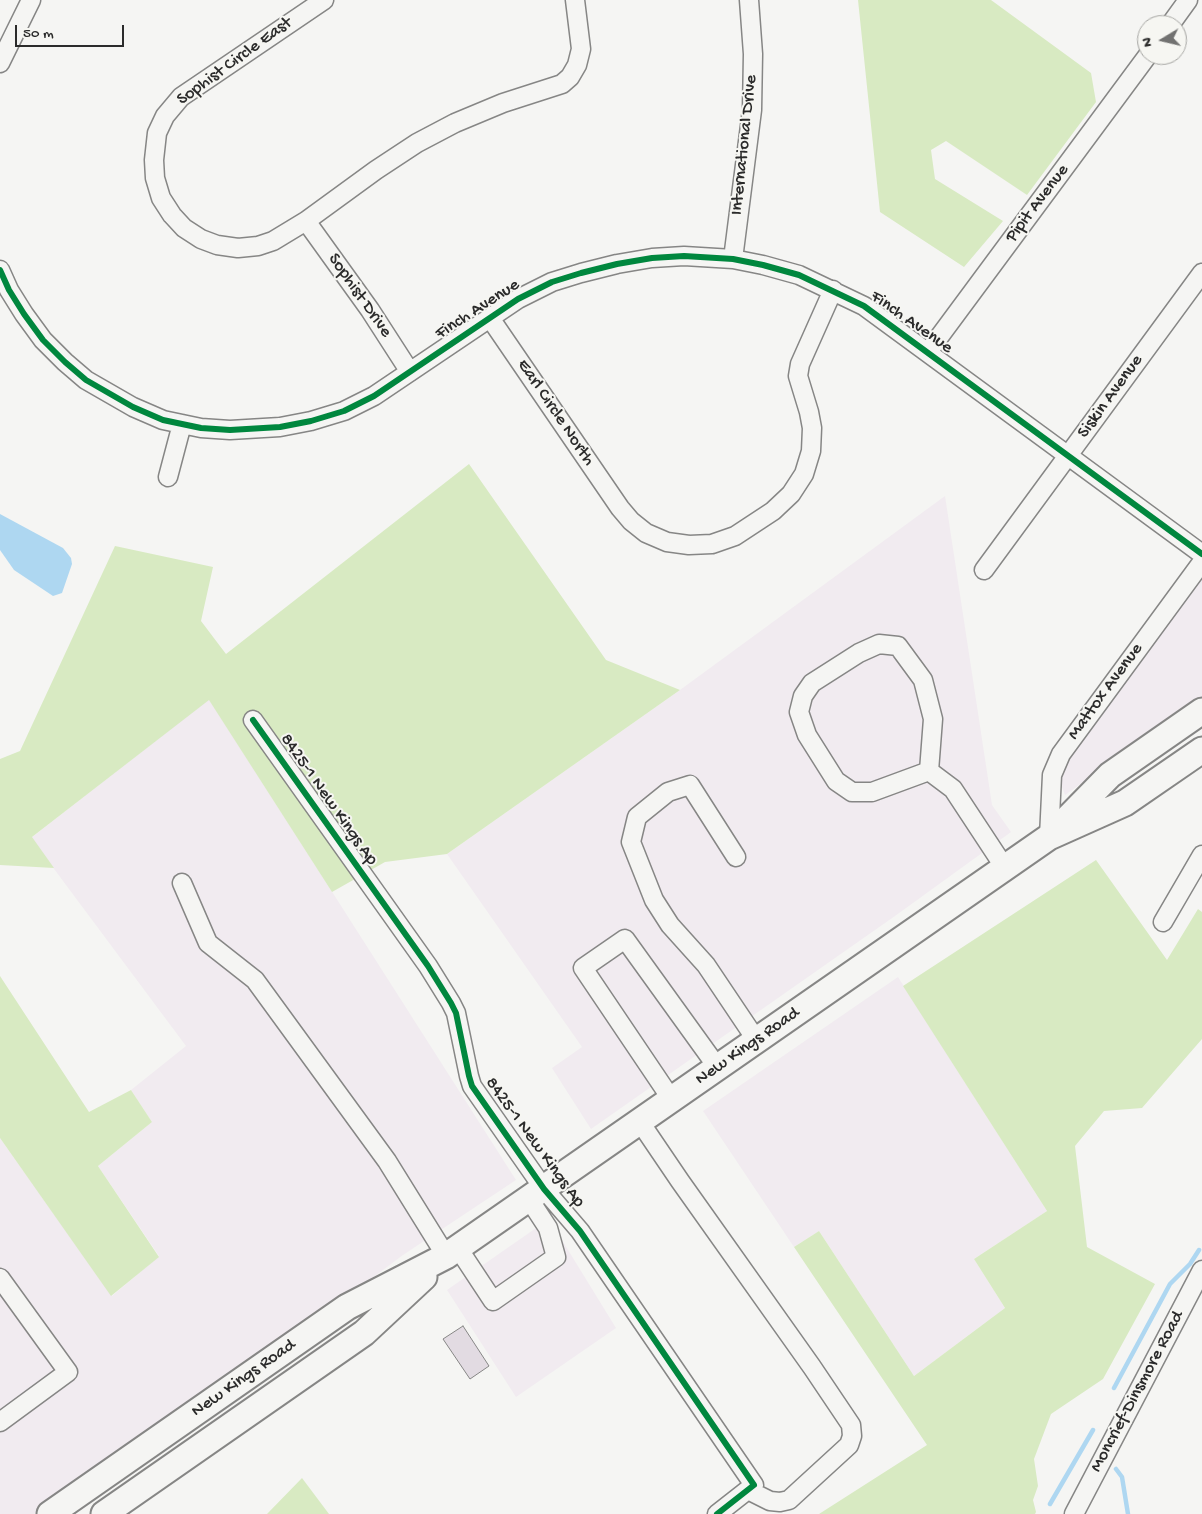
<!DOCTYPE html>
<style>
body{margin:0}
#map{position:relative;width:1202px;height:1514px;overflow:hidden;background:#f5f5f3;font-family:"Gochi Hand",sans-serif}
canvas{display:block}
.north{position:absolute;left:1137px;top:15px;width:50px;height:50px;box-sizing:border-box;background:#f6f6f2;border:1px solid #a5a5a2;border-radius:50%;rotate:261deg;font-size:14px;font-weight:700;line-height:20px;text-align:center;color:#2b2b2b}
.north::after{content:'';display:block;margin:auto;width:18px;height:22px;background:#727271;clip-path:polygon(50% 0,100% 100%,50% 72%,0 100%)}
.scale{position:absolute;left:15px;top:25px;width:109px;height:22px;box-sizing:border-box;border:2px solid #2b2b2b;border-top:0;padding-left:6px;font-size:15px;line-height:18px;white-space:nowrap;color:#2b2b2b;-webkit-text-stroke:4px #f6f6f2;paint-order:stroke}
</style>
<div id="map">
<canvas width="1202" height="1514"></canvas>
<div class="north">N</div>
<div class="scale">50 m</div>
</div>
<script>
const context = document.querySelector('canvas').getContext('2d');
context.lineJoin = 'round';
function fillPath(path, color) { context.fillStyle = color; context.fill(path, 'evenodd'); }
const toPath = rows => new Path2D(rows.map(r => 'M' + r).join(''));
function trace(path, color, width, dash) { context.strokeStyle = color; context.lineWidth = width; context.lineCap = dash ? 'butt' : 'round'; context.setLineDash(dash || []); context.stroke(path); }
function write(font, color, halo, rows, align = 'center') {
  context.font = font + ' "Gochi Hand",sans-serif'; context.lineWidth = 4; context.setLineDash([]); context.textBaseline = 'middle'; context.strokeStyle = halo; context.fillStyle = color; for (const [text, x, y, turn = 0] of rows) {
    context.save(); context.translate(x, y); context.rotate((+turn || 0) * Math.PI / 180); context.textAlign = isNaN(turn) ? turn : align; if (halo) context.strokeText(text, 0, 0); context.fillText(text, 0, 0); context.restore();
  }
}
fillPath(toPath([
 [945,496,992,805,1011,832,895,916,591,1129,552,1068,582,1047,447,854,680,690],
 [1202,572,1202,699,1065,795,1058,777,1069,752],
 [209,699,516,1180,403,1255,295,1336,34,1514,0,1514,0,1138,112,1296,159,1256,98,1166,152,1122,131,1090,186,1046,31,838],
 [898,977,1047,1211,974,1259,1005,1308,914,1376,819,1231,794,1247,703,1111],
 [549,1219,616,1328,516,1397,447,1290]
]), '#f1ebf0');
fillPath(toPath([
 [858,0,991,0,1091,73,1096,102,1027,195,946,141,931,150,935,179,1003,221,964,267,880,212],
 [469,464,606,660,680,690,447,854,385,862,332,892,209,700,32,837,54,868,0,865,0,759,20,751,115,546,213,567,201,621,226,654],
 [1096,860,1167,960,1198,909,1202,912,1202,1039,1142,1108,1104,1111,1075,1146,1087,1247,1155,1284,1103,1379,1051,1414,1034,1459,1038,1486,1033,1500,1036,1512,1035,1514,819,1514,927,1445,794,1247,819,1231,914,1376,1005,1308,974,1259,1047,1211,903,986],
 [0,976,89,1112,131,1090,152,1122,98,1166,159,1257,111,1296,0,1138],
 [302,1478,329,1514,267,1514]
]), '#d8eac2');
fillPath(toPath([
 [0,514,63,548,71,558,72,564,62,593,53,596,14,570,0,550]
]), '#aed7f1');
trace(toPath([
 [1114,1388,1170,1284,1190,1264,1199,1250],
 [1116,1469,1122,1477,1128,1514],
 [1050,1504,1093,1430]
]), '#aed7f1', 4.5);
const building = toPath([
 [463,1326,489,1366,470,1379,443,1339,463,1326]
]);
fillPath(building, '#e2dbe2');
trace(building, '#868685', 1);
const minor = toPath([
 [324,0,181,97,165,116,157,133,154,160,155,178,161,198,172,215,184,228,201,239,217,245,238,248,258,246,273,241,306,221,376,170,417,143,455,123,503,103,562,84,570,77,577,65,581,49,575,0],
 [1170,25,1188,0],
 [0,63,31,0],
 [306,221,370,310,410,372],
 [733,259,752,110,753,54,749,0],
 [0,270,9,290,24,314,43,340,65,362,86,380,133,407,163,420,201,428,230,430,280,427,311,421,344,411,374,396,518,299,552,282,581,273,617,264,652,258,684,256,733,259,763,265,799,275,864,306,1202,554],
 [490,318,620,508,631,521,646,533,667,542,689,545,712,544,735,536,773,511,791,494,804,474,811,451,812,428,809,412,798,376,800,364,833,290],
 [928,352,1148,55],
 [168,477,182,424],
 [984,570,1202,273],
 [253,720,428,966,451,1003,456,1013,469,1076,472,1086,544,1189,580,1231,754,1485,717,1514],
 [929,771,933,719,923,680,898,646,879,644,859,653,812,683,803,696,799,712,807,735,836,781,852,792,872,792,929,771,953,789,1005,868],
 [1049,837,1052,775,1061,754,1202,562],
 [736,857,690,785,668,792,637,817,631,842,654,900,670,925,706,965,757,1041],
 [182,883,208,943,255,980,387,1161,446,1256],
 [1163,922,1202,855],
 [672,1100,583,968,625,939,718,1068],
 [640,1122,680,1181,812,1367,851,1425,852,1436,849,1445,789,1500,780,1502,770,1501,748,1490],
 [458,1248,493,1301,556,1257,548,1228,529,1199],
 [0,1278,68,1372,0,1422],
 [1074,1514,1202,1270]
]);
const highway = toPath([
 [1060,826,1110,775,1202,711],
 [50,1514,347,1307,446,1256,1049,837,1125,803,1202,750],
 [104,1514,364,1333,424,1277]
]);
trace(minor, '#868685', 21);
trace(highway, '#868685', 29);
trace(minor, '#f5f5f3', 18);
trace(highway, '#f5f5f3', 25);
trace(toPath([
 [0,270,9,290,24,314,43,340,65,362,86,380,133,407,163,420,201,428,230,430,280,427,311,421,344,411,374,396,518,299,552,282,581,273,617,264,652,258,684,256,733,259,763,265,799,275,864,306,1202,554],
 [253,720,428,966,451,1003,456,1013,469,1076,472,1086,544,1189,580,1231,754,1485,717,1514]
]), '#00873e', 6);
write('18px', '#2b2b2b', '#f6f6f2', [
 ["Sophist Circle East",235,62,-36],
 ["International Drive",745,145,-84],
 ["Pipit Avenue",1038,204,-53],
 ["Sophist Drive",359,296,55],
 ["Finch Avenue",478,310,-33],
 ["Finch Avenue",911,323,35],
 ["Siskin Avenue",1111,397,-54],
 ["Earl Circle North",555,413,56],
 ["Mattox Avenue",1106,692,-54],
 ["8425-1 New Kings Ap",328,800,55],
 ["New Kings Road",748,1047,-35],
 ["8425-1 New Kings Ap",534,1143,54],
 ["New Kings Road",244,1379,-35],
 ["Moncrief-Dinsmore Road",1138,1392,-62]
]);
</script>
